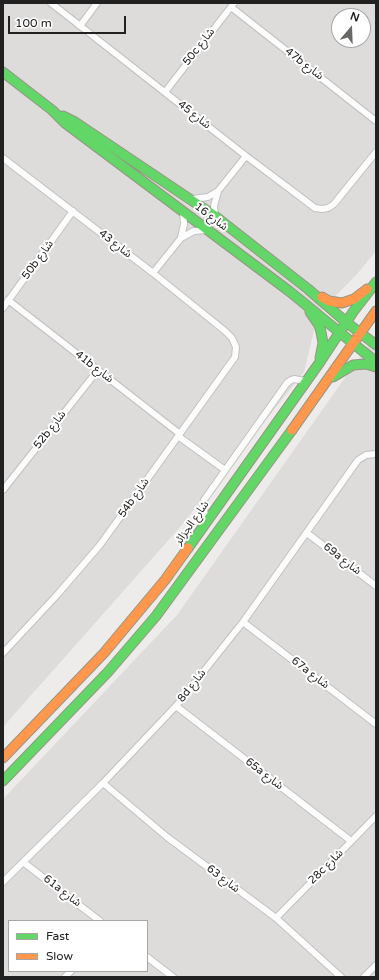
<!DOCTYPE html>
<meta charset="utf-8">
<style>
body{margin:0}
#map{position:relative;width:379px;height:980px;overflow:hidden;background:#eeecea;font-family:"Varela Round",sans-serif}
canvas{display:block}
.frame{position:absolute;inset:0;border:4px solid #212121;pointer-events:none}
.legend{position:absolute;left:8px;top:920px;width:140px;height:52px;box-sizing:border-box;background:#fff;border:1px solid #a6a6a6;margin:0;padding:5px 7px;list-style:none;font-size:12px;color:#212121}
.legend li{display:flex;align-items:center;gap:8px;height:20px}
.legend b{width:20px;border:1px solid #a6a6a6}
.north{position:absolute;left:331px;top:8px;width:40px;height:40px;box-sizing:border-box;background:#fff;border:1px solid #a6a6a6;border-radius:50%;rotate:19deg;font-size:11px;font-weight:700;line-height:16px;text-align:center;color:#212121}
.north::after{content:'';display:block;margin:auto;width:14px;height:18px;background:#696867;clip-path:polygon(50% 0,100% 100%,50% 72%,0 100%)}
.scale{position:absolute;left:8px;top:16px;width:118px;height:18px;box-sizing:border-box;border:2px solid #212121;border-top:0;padding-left:5px;font-size:12px;line-height:14px;white-space:nowrap;color:#212121;-webkit-text-stroke:3px #fff;paint-order:stroke}
</style>
<div id="map">
<canvas width="379" height="980"></canvas>
<div class="frame"></div>
<ul class="legend">
<li><b style="height:5px;background:#63d668"></b>Fast</li>
<li><b style="height:5px;background:#ff974d"></b>Slow</li>
</ul>
<div class="north">N</div>
<div class="scale">100 m</div>
</div>
<script>
const context = document.querySelector('canvas').getContext('2d');
context.lineJoin = 'round';
function fillPath(path, color) { context.fillStyle = color; context.fill(path, 'evenodd'); }
const toPath = rows => new Path2D(rows.map(r => 'M' + r).join(''));
function trace(path, color, width, dash) { context.strokeStyle = color; context.lineWidth = width; context.lineCap = dash ? 'butt' : 'round'; context.setLineDash(dash || []); context.stroke(path); }
function write(font, color, halo, rows, align = 'center') {
  context.font = font + ' "Varela Round","Noto Sans Arabic",sans-serif'; context.lineWidth = 4; context.setLineDash([]); context.textBaseline = 'middle'; context.strokeStyle = halo; context.fillStyle = color; for (const [text, x, y, turn = 0] of rows) {
    context.save(); context.translate(x, y); context.rotate((+turn || 0) * Math.PI / 180); context.textAlign = isNaN(turn) ? turn : align; if (halo) context.strokeText(text, 0, 0); context.fillText(text, 0, 0); context.restore();
  }
}
fillPath(toPath([
 [3,3,376,3,376,251,357,274,318,314,304,372,181,526,3,727],
 [339,16,363,16,363,40,339,40],
 [376,334,376,977,3,977,3,799,177,615],
 [9,921,147,921,147,971,9,971]
]), '#dedcdb');
const street = toPath([
 [51,3,246,156,315,208,322,209,328,208,334,204,376,152],
 [231,7,376,121],
 [80,26,97,3],
 [165,92,234,3],
 [3,158,153,273,225,331,232,338,236,347,235,357,100,545,57,595,3,653],
 [192,199,208,197,218,191,246,156],
 [215,216,214,206,218,191],
 [181,238,184,224,183,211],
 [153,273,181,238,194,231,208,230],
 [8,300,180,434],
 [3,308,73,211],
 [178,436,225,470],
 [3,490,98,370],
 [207,522,203,506,204,500,287,383,291,380,294,379,305,381],
 [307,533,376,586],
 [243,622,376,724],
 [176,706,351,841],
 [103,783,167,837,276,918,341,977],
 [23,862,100,921],
 [3,882,103,783,176,706,243,622,358,460,366,455,376,454],
 [276,918,376,816],
 [147,957,173,977],
 [65,977,71,971],
 [364,977,376,965]
]);
const fast = toPath([
 [3,72,52,110,65,123,289,291,376,362],
 [63,116,75,122,215,216,308,289,346,322,376,345],
 [310,312,319,325,321,332,323,343,320,358],
 [333,377,353,365,366,364,376,367],
 [188,548,320,362,353,312,376,282],
 [3,781,108,672,156,616,292,430]
]);
const slow = toPath([
 [322,297,329,301,342,303,354,299,367,289],
 [292,430,376,311],
 [3,758,104,653,165,580,188,548]
]);
trace(street, '#c2c1c0', 8);
trace(fast, '#979683', 11);
trace(slow, '#979683', 11);
trace(street, '#fcfcfc', 6);
trace(fast, '#63d668', 9);
trace(slow, '#ff974d', 9);
write('11px', '#212121', '#fff', [
 ["50c شارع",199,47,-52],
 ["47b شارع",304,64,38],
 ["شارع 45",194,115,38],
 ["شارع 16",211,217,37],
 ["شارع 43",115,244,38],
 ["50b شارع",38,260,-54],
 ["41b شارع",94,367,38],
 ["52b شارع",50,430,-52],
 ["54b شارع",134,498,-55],
 ["شارع الجزائر",192,523,-55],
 ["69a شارع",342,559,38],
 ["67a شارع",310,673,38],
 ["8d شارع",192,686,-52],
 ["65a شارع",264,774,38],
 ["28c شارع",326,867,-45],
 ["شارع 63",223,879,37],
 ["61a شارع",62,891,38]
]);
</script>
